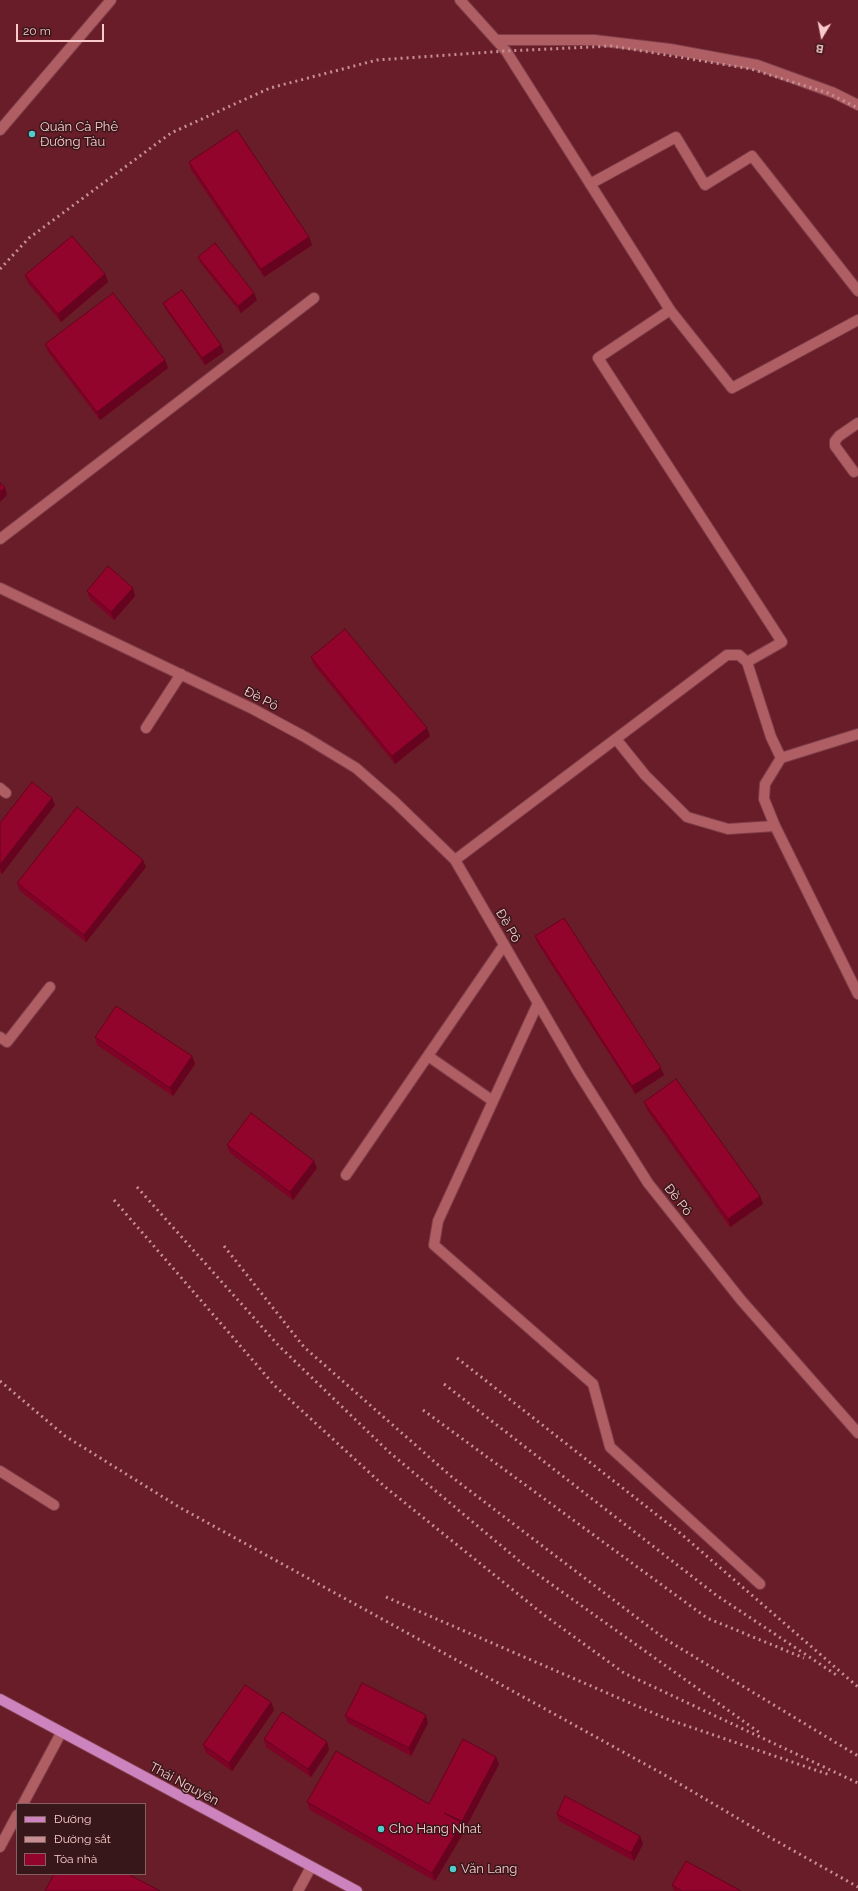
<!DOCTYPE html>
<meta charset="utf-8">
<style>
body{margin:0}
#map{position:relative;width:858px;height:1891px;overflow:hidden;background:#681d28;font-family:Raleway,sans-serif}
canvas{display:block}
.legend{position:absolute;left:16px;top:1803px;width:130px;height:72px;box-sizing:border-box;background:#38171a;border:1px solid #855f61;margin:0;padding:5px 7px;list-style:none;font-size:12px;color:#f9cacb}
.legend li{display:flex;align-items:center;gap:8px;height:20px}
.legend b{width:20px;border:1px solid #855f61}
.north{position:absolute;left:802px;top:16px;width:40px;height:40px;-webkit-text-stroke:3px #38171a;paint-order:stroke;rotate:190deg;font-size:11px;font-weight:700;line-height:16px;text-align:center;color:#f9cacb}
.north::after{content:'';display:block;margin:auto;width:14px;height:18px;background:#f9cacb;clip-path:polygon(50% 0,100% 100%,50% 72%,0 100%)}
.scale{position:absolute;left:16px;top:24px;width:88px;height:18px;box-sizing:border-box;border:2px solid #f9cacb;border-top:0;padding-left:5px;font-size:12px;line-height:14px;white-space:nowrap;color:#f9cacb;-webkit-text-stroke:3px #38171a;paint-order:stroke}
</style>
<div id="map">
<canvas width="858" height="1891"></canvas>
<ul class="legend">
<li><b style="height:5px;background:#cc83be"></b>Đường</li>
<li><b style="height:5px;background:#c88f93"></b>Đường sắt</li>
<li><b style="height:11px;background:#92042c"></b>Tòa nhà</li>
</ul>
<div class="north">B</div>
<div class="scale">20 m</div>
</div>
<script>
const context = document.querySelector('canvas').getContext('2d');
context.lineJoin = 'round';
const toPath = rows => new Path2D(rows.map(r => 'M' + r).join(''));
function trace(path, color, width, dash) { context.strokeStyle = color; context.lineWidth = width; context.lineCap = dash ? 'butt' : 'round'; context.setLineDash(dash || []); context.stroke(path); }
function fillPath(path, color) { context.fillStyle = color; context.fill(path, 'evenodd'); }
function write(font, color, halo, rows, align = 'center') {
  context.font = font + ' Raleway,sans-serif'; context.lineWidth = 3; context.setLineDash([]); context.textBaseline = 'middle'; context.strokeStyle = halo; context.fillStyle = color; for (const [text, x, y, turn = 0] of rows) {
    context.save(); context.translate(x, y); context.rotate((+turn || 0) * Math.PI / 180); context.textAlign = isNaN(turn) ? turn : align; if (halo) context.strokeText(text, 0, 0); context.fillText(text, 0, 0); context.restore();
  }
}
const minor = toPath([
 [460,0,506,51,670,310,598,358,782,642,747,662],
 [496,40,594,40,670,49,757,65,834,93,858,105],
 [0,130,111,0],
 [590,184,676,137,705,185,752,156,858,291],
 [670,310,732,388,858,320],
 [854,472,835,446,835,441,839,436,858,423],
 [0,539,314,298],
 [0,588,253,709,305,737,356,768,395,802,455,860,578,1072,648,1183,741,1300,858,1433],
 [146,728,181,674],
 [616,739,645,775,687,817,728,829,775,826],
 [781,758,765,784,764,799,775,826,858,994],
 [0,788,6,793],
 [455,860,727,655,739,655,747,662,771,737,781,758,858,734],
 [538,1003,438,1221,434,1245,593,1384,610,1447,760,1584],
 [0,1037,7,1042,50,987],
 [428,1056,493,1101],
 [346,1175,504,945],
 [0,1471,54,1505],
 [23,1804,61,1733],
 [0,1847,17,1815],
 [298,1891,311,1867]
]);
const major = toPath([
 [0,1699,357,1891]
]);
trace(minor, '#7e3d48', 12);
trace(major, '#7e3d48', 12);
trace(minor, '#af5e64', 10);
trace(major, '#cc83be', 10);
trace(toPath([
 [0,269,29,238,171,133,270,88,377,60,506,51,612,46,751,69,828,93,858,108],
 [137,1187,279,1346,389,1452,523,1564,760,1733],
 [114,1200,275,1386,384,1486,544,1615,624,1673,858,1783],
 [224,1246,304,1347,453,1478,665,1639,858,1756],
 [457,1358,680,1533,858,1687],
 [0,1381,65,1436,179,1507,663,1774,771,1838,858,1887],
 [444,1384,716,1595,838,1676],
 [423,1410,707,1618,804,1658],
 [386,1597,667,1719,830,1775]
]), '#c88f93', 3, [2, 4]);
fillPath(toPath([
 [189,162,309,237,312,245,264,277,191,170],
 [198,257,257,300,241,313,201,264],
 [105,274,108,282,61,322,28,283,25,275],
 [163,303,224,352,205,365,166,310],
 [45,344,165,360,168,368,100,420,48,352],
 [87,591,135,596,114,620,90,599],
 [311,657,430,736,395,764,314,665],
 [52,798,55,805,2,874,0,872,0,823],
 [146,867,86,942,20,891,17,883],
 [535,936,664,1075,635,1094,538,944],
 [95,1037,192,1056,195,1064,173,1096,97,1045],
 [644,1102,760,1196,763,1204,730,1227,647,1110],
 [227,1145,317,1168,293,1200,230,1153],
 [271,1702,274,1710,232,1771,206,1753,203,1745],
 [345,1716,428,1723,411,1756,348,1723],
 [264,1739,327,1742,329,1750,311,1777,266,1747],
 [499,1764,465,1829,464,1828,465,1830,435,1881,310,1810,307,1802,429,1804],
 [557,1814,640,1836,643,1844,634,1861,559,1821],
 [672,1885,741,1891,674,1891]
]), '#7e0326');
fillPath(toPath([
 [309,237,312,245,264,277,261,269],
 [105,274,108,282,61,322,58,314],
 [254,293,257,300,241,313,238,306],
 [221,345,224,352,205,365,202,358],
 [165,360,168,368,100,420,97,412],
 [5,487,7,495,0,502,0,492],
 [133,588,135,596,114,620,111,612],
 [427,728,430,736,395,764,392,756],
 [52,798,55,805,2,874,0,867,0,865],
 [143,860,146,867,86,942,84,935],
 [192,1056,195,1064,173,1096,170,1088],
 [661,1068,664,1075,635,1094,632,1086],
 [314,1161,317,1168,293,1200,290,1192],
 [760,1196,763,1204,730,1227,728,1219],
 [271,1702,274,1710,232,1771,229,1763],
 [426,1715,428,1723,411,1756,409,1748],
 [327,1742,329,1750,311,1777,308,1769],
 [496,1757,499,1764,465,1829,462,1821],
 [462,1823,465,1830,435,1881,432,1873],
 [640,1836,643,1844,634,1861,631,1853]
]), '#66031f');
const building = toPath([
 [237,130,309,237,261,269,189,162,237,130],
 [72,236,105,274,58,314,25,275,72,236],
 [215,243,254,293,238,306,198,257,215,243],
 [182,290,221,345,202,358,163,303,182,290],
 [113,293,165,360,97,412,45,344,113,293],
 [0,483,5,487,0,492,0,483],
 [108,566,133,588,111,612,87,591,108,566],
 [345,629,427,728,392,756,311,657,345,629],
 [32,782,52,798,0,865,0,823,32,782],
 [77,807,143,860,84,935,17,883,77,807],
 [564,918,661,1068,632,1086,535,936,564,918],
 [116,1006,192,1056,170,1088,95,1037,116,1006],
 [676,1079,760,1196,728,1219,644,1102,676,1079],
 [251,1113,314,1161,290,1192,227,1145,251,1113],
 [362,1683,426,1715,409,1748,345,1716,362,1683],
 [245,1685,271,1702,229,1763,203,1745,245,1685],
 [282,1712,327,1742,308,1769,264,1739,282,1712],
 [463,1739,496,1757,462,1821,444,1813,462,1823,432,1873,307,1802,336,1751,429,1804,463,1739],
 [565,1796,640,1836,631,1853,557,1814,565,1796],
 [686,1861,741,1891,682,1891,672,1885,686,1861],
 [54,1874,128,1874,160,1891,45,1891,54,1874]
]);
fillPath(building, '#92042c');
trace(building, '#66031f', 1);
for (const [x, y, r, color] of [
 [32,134,4,"#52cdce"],
 [381,1829,4,"#52cdce"],
 [453,1869,4,"#52cdce"]
]) { const dot = new Path2D(); dot.arc(x, y, r, 0, 2 * Math.PI); context.fillStyle = color; context.fill(dot); trace(dot, '#38171a', 1.5); }
write('13px', '#f9cacb', '#38171a', [
 ["Quán Cà Phê",40,127],
 ["Đường Tàu",40,142],
 ["Cho Hang Nhat",389,1829],
 ["Văn Lang",461,1869]
], 'left');
write('13px', '#f9cacb', '#38171a', [
 ["Đề Pô",261,699,27],
 ["Đề Pô",508,926,60],
 ["Đề Pô",678,1200,52],
 ["Thái Nguyên",184,1784,28]
]);
</script>
